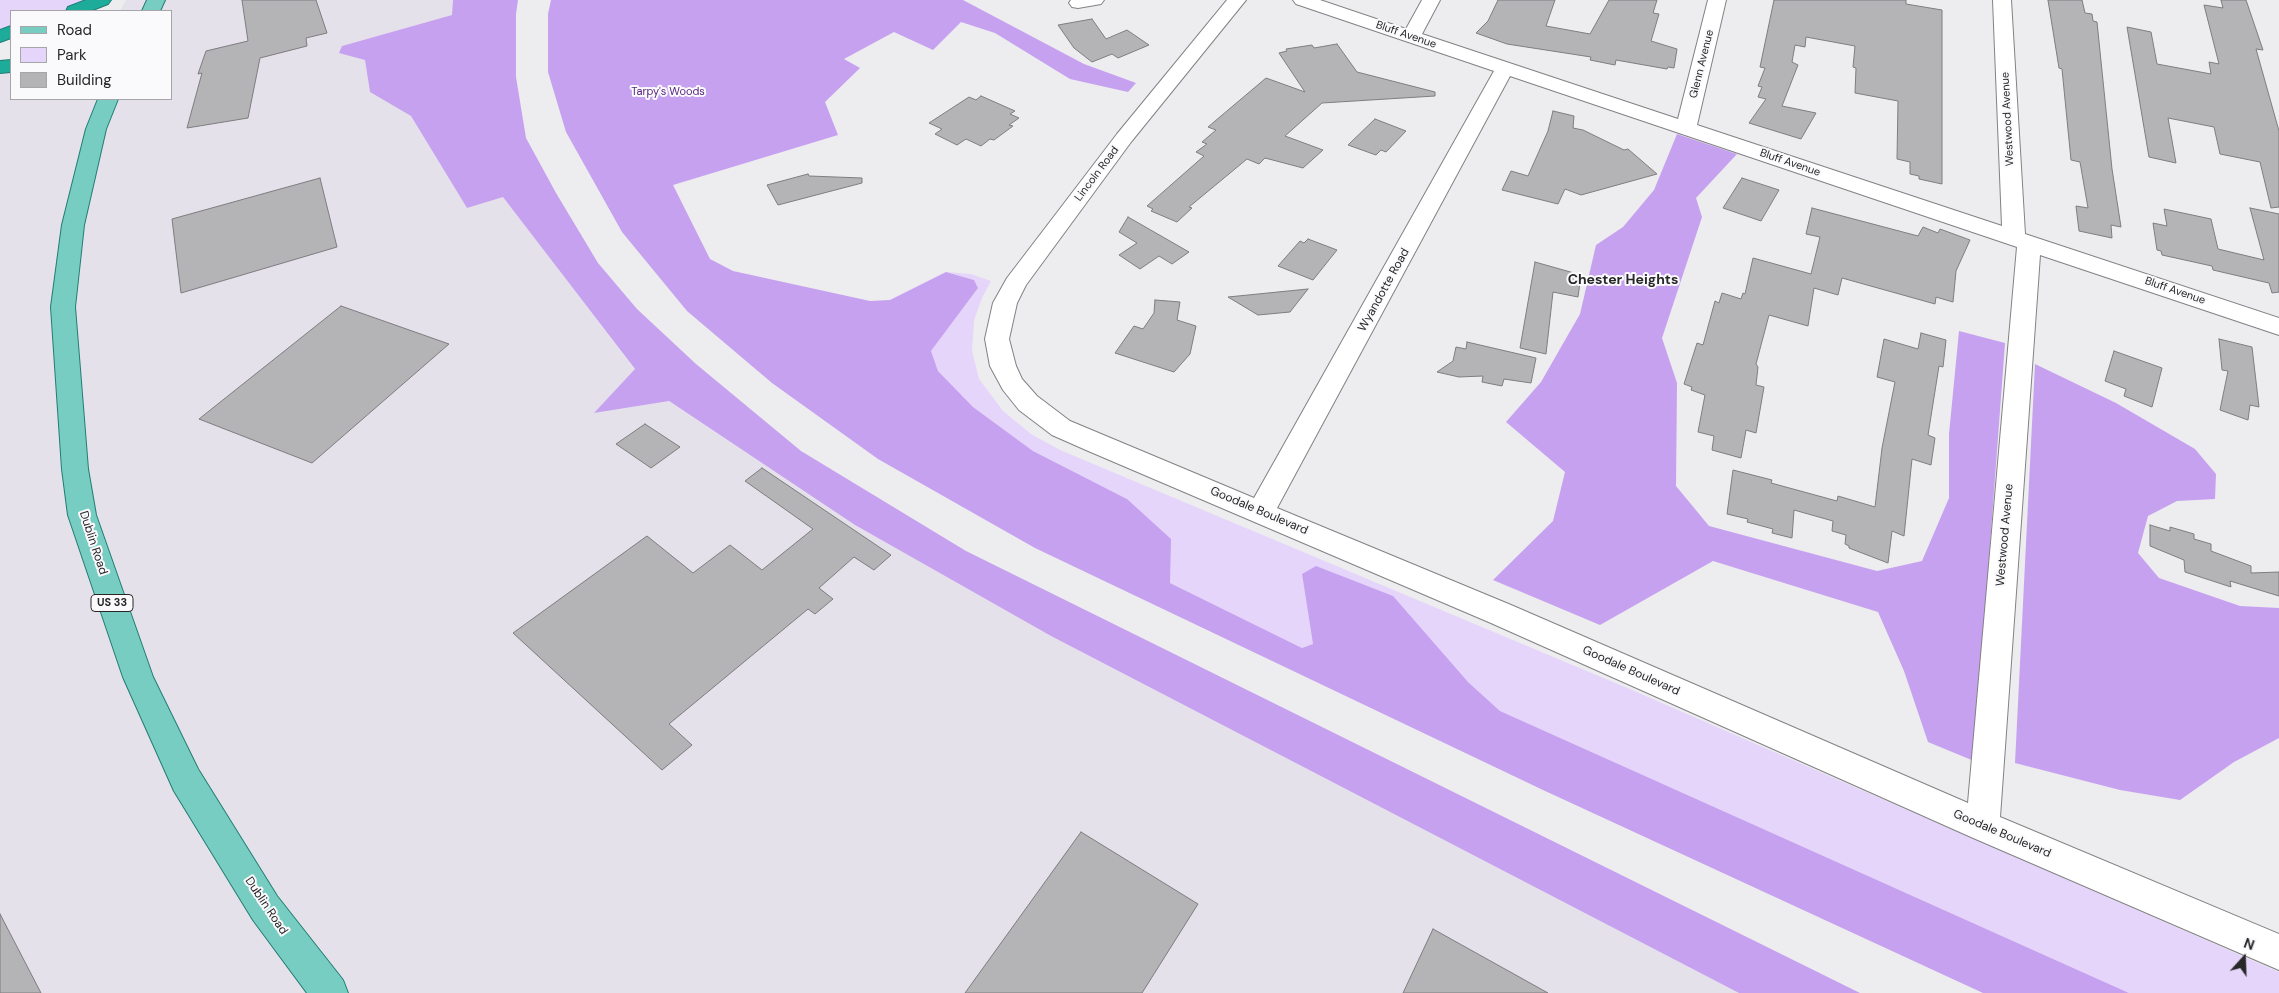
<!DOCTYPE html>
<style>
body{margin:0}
#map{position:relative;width:2279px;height:993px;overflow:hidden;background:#edecee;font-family:"DM Sans",sans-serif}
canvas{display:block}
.legend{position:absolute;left:10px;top:10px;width:162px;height:90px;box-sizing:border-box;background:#faf9fc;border:1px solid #a6a5a7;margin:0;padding:6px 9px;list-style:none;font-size:15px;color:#282728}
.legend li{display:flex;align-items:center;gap:10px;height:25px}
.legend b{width:25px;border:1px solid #a6a5a7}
.north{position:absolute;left:2219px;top:933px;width:50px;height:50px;-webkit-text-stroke:4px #faf9fc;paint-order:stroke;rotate:20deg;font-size:14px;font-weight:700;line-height:20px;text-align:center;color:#282728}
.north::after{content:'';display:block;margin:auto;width:18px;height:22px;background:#282728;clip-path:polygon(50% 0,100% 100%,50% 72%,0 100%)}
</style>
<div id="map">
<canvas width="2279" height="993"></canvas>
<ul class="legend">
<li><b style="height:6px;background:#78cdc2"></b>Road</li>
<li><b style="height:14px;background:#e6d5fb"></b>Park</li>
<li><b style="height:14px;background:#b4b3b6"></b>Building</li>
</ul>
<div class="north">N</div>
</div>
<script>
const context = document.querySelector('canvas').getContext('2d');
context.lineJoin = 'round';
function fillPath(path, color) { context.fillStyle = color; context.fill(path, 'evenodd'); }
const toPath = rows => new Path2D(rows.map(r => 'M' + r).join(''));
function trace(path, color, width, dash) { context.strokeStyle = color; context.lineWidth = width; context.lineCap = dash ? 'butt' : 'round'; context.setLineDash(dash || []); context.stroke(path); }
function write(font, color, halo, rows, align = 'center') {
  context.font = font + ' "DM Sans",sans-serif'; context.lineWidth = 4; context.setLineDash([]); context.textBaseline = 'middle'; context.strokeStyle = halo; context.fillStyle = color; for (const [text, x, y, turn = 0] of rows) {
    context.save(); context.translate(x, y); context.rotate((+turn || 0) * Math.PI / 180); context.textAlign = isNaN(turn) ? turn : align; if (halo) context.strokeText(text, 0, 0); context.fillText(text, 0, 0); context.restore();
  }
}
fillPath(toPath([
 [126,0,453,0,453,15,342,46,365,59,370,92,411,116,467,208,503,196,635,370,595,413,668,401,855,525,1051,636,1739,993,0,993,0,66,11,63,11,99,171,99,171,11,120,11]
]), '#e5e1eb');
fillPath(toPath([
 [0,0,91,0,61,11,11,11,11,27,0,31],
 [946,272,971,274,991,281,982,298,974,320,972,351,979,379,1003,411,1031,434,1060,450,1632,690,2279,972,2279,993,2129,993,1500,711,1468,682,1302,574,1313,644,1302,648,1170,583,1127,499,1033,451,973,407,938,371,931,351,978,288,974,280]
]), '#e6d5fb');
fillPath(toPath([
 [453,0,518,0,516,14,516,77,526,138,556,193,598,263,637,309,696,364,801,451,966,551,1860,993,1739,993,1051,636,855,525,669,401,594,413,635,369,503,197,467,208,411,116,370,92,365,60,339,53,342,46,452,15],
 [551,0,963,0,1084,64,1136,83,1128,92,1070,79,995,33,961,22,933,50,894,32,844,59,860,68,825,102,838,135,673,185,710,259,733,271,870,301,890,300,946,272,974,280,978,288,931,351,938,371,973,407,1033,451,1127,499,1171,539,1170,583,1302,648,1313,644,1302,574,1316,566,1393,596,1468,682,1500,711,2129,993,1983,993,1543,790,1035,548,878,459,772,383,687,311,622,232,566,132,548,72,548,14],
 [1677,134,1737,154,1696,198,1702,217,1662,338,1677,383,1676,486,1709,526,1877,571,1922,561,1949,498,1949,434,1959,331,2005,343,1974,761,1928,742,1904,671,1878,612,1713,561,1600,625,1493,580,1553,521,1565,472,1506,422,1541,382,1580,314,1596,245,1623,227,1654,190],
 [2035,364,2116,403,2195,449,2216,474,2215,499,2177,501,2148,516,2138,553,2159,578,2240,606,2279,608,2279,738,2234,762,2180,800,2120,790,2015,763]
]), '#c6a1f0');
const building = toPath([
 [242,0,316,0,327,33,306,38,307,46,260,58,248,118,187,128,202,73,198,74,206,51,248,41,242,0],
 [1498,0,1555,0,1546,26,1590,34,1609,0,1657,0,1653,13,1659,14,1651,41,1677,49,1674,68,1668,67,1667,69,1616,60,1615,65,1590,60,1591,57,1507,44,1476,33,1488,21,1498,0],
 [1774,0,1906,0,1906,4,1942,10,1942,184,1919,179,1919,176,1910,174,1910,162,1897,159,1898,101,1855,93,1856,68,1853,67,1855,46,1806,37,1805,47,1795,45,1792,62,1798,65,1782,106,1816,113,1801,139,1749,123,1766,99,1758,97,1762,87,1758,86,1765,68,1760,67,1774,0],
 [2048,0,2082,0,2085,13,2092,14,2093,21,2097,22,2112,169,2121,227,2111,225,2112,238,2079,231,2076,206,2088,208,2080,162,2071,160,2062,69,2059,68,2048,0],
 [2221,0,2246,0,2263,50,2256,49,2279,131,2279,207,2271,208,2260,162,2220,154,2214,127,2168,118,2176,163,2149,157,2127,27,2151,32,2157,64,2211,74,2209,62,2219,64,2204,5,2223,8,2221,0],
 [1092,19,1106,39,1127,30,1149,45,1118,58,1112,54,1092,62,1074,48,1058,25,1092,19],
 [1337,44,1357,72,1435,92,1435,96,1322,103,1285,136,1323,150,1303,168,1265,158,1259,164,1247,159,1189,207,1192,208,1177,222,1151,211,1153,209,1147,206,1204,156,1196,152,1207,144,1202,142,1216,130,1208,127,1266,78,1305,92,1279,53,1287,51,1286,49,1312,45,1314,48,1337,44],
 [981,96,1015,111,1010,114,1019,118,1009,125,1013,126,994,140,990,139,981,146,966,139,957,145,935,134,942,129,929,123,969,97,976,100,981,96],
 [1553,111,1574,116,1573,128,1583,130,1624,150,1628,149,1657,174,1581,195,1565,189,1558,204,1502,190,1511,171,1528,176,1548,131,1553,111],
 [1375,119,1406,131,1386,152,1381,150,1376,155,1348,145,1375,119],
 [808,174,809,176,862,178,862,183,778,205,767,185,808,174],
 [320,178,337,247,181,293,172,219,320,178],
 [1742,178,1779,190,1761,221,1723,208,1742,178],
 [1812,208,1918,236,1923,227,1938,233,1940,229,1970,240,1956,271,1953,302,1936,297,1935,304,1842,278,1838,295,1814,288,1808,326,1769,315,1756,364,1758,367,1756,385,1764,387,1756,433,1746,430,1741,458,1712,450,1714,436,1698,432,1705,395,1691,390,1692,387,1684,384,1697,343,1703,345,1715,301,1719,303,1722,293,1741,299,1743,293,1745,294,1753,258,1811,274,1820,237,1806,234,1812,208],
 [2250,208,2279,214,2279,292,2272,293,2269,283,2213,270,2212,266,2162,255,2161,251,2157,250,2153,223,2167,226,2164,209,2211,219,2218,249,2264,260,2250,208],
 [1128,217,1189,252,1172,264,1159,256,1140,269,1119,255,1137,243,1119,232,1128,217],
 [1308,239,1337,250,1313,280,1278,266,1300,241,1304,243,1308,239],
 [1535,262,1581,275,1578,297,1553,292,1546,354,1520,348,1535,262],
 [1308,289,1290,312,1258,315,1228,297,1308,289],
 [1155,300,1180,302,1177,320,1196,326,1190,354,1174,372,1115,353,1134,326,1143,329,1154,313,1155,300],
 [341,306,449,344,312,463,199,419,341,306],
 [1921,333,1946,340,1943,367,1939,366,1928,435,1935,438,1931,465,1912,459,1904,536,1892,531,1888,563,1849,548,1849,546,1845,544,1846,535,1832,531,1833,521,1794,510,1792,538,1772,533,1773,529,1747,522,1748,519,1727,514,1733,470,1772,480,1771,483,1837,501,1838,496,1875,507,1882,448,1895,382,1877,377,1884,339,1918,349,1921,333],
 [2219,339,2252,347,2259,407,2250,405,2248,420,2220,410,2228,371,2222,370,2219,339],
 [1467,342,1536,358,1531,383,1504,379,1502,386,1482,382,1483,376,1459,377,1437,372,1453,361,1456,347,1466,349,1467,342],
 [2114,351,2162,368,2152,407,2124,396,2126,389,2105,381,2114,351],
 [645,424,680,447,651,468,616,444,645,424],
 [762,468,891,555,874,570,854,557,819,588,833,599,815,614,808,609,669,724,692,745,662,770,513,633,647,536,693,573,730,545,762,570,813,529,745,481,762,468],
 [2150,525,2170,531,2170,527,2194,534,2194,539,2211,544,2211,551,2251,566,2251,573,2279,572,2279,596,2230,581,2231,587,2185,572,2184,560,2150,546,2150,525],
 [1081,832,1198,904,1142,993,965,993,1081,832],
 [0,914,41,993,0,993,0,914],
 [1433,929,1548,993,1403,993,1433,929]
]);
fillPath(building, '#b4b3b6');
trace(building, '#7e7d80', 1);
const minor = toPath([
 [1071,0,1104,0,1101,4,1078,8,1072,7,1069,3,1071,0],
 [1227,0,1246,0,1131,142,1026,285,1017,303,1009,339,1016,366,1022,379,1037,396,1070,421,1254,498,1494,71,1296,4,1293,0,1320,0,1406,29,1422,0,1440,0,1422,34,1678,119,1708,0,1726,0,1697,125,2002,226,1993,0,2011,0,2025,234,2279,318,2279,335,2040,255,2000,817,2279,934,2279,970,1971,837,1491,623,1086,450,1052,435,1019,410,1003,390,990,366,985,339,993,303,1007,278,1117,134,1227,0],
 [1510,76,2017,247,1968,803,1511,605,1277,508,1510,76]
]);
const major = toPath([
 [147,0,165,0,160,11,142,11,147,0],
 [98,99,118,99,106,129,84,225,75,307,88,469,96,515,153,677,198,769,277,896,343,980,348,993,307,993,253,920,174,791,123,677,68,515,62,469,51,307,62,225,86,129,98,99]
]);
const highway = toPath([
 [86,0,111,0,108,4,90,11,66,11,68,7,86,0],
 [11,26,11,38,0,42,0,30,11,26],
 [11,60,11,72,0,73,0,61,11,60]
]);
trace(minor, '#828184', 2);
trace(major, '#227d72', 2);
trace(highway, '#227d72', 2);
fillPath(minor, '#fff');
fillPath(major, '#78cdc2');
fillPath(highway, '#1eac9a');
write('11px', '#282728', '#faf9fc', [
 ["Bluff Avenue",1406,35,19],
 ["Glenn Avenue",1702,64,-76],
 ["Westwood Avenue",2008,119,-93],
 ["Bluff Avenue",1790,163,19],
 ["Lincoln Road",1097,174,-53],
 ["Bluff Avenue",2175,291,19]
]);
write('11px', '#56247f', '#faf9fc', [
 ["Tarpy's Woods",668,92]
]);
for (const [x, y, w] of [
 [112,603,42]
]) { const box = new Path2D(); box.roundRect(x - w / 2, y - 8.5, w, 17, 4); context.fillStyle = '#faf9fc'; context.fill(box); trace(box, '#282728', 1); }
write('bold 11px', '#282728', null, [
 ["US 33",112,603]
]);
write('12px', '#282728', '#faf9fc', [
 ["Wyandotte Road",1384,290,-61],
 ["Goodale Boulevard",1259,511,23],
 ["Westwood Avenue",2005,535,-85],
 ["Dublin Road",93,543,72],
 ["Goodale Boulevard",1631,671,24],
 ["Goodale Boulevard",2002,834,23],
 ["Dublin Road",266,906,56]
]);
write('bold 14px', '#282728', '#faf9fc', [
 ["Chester Heights",1623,280]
]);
</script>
